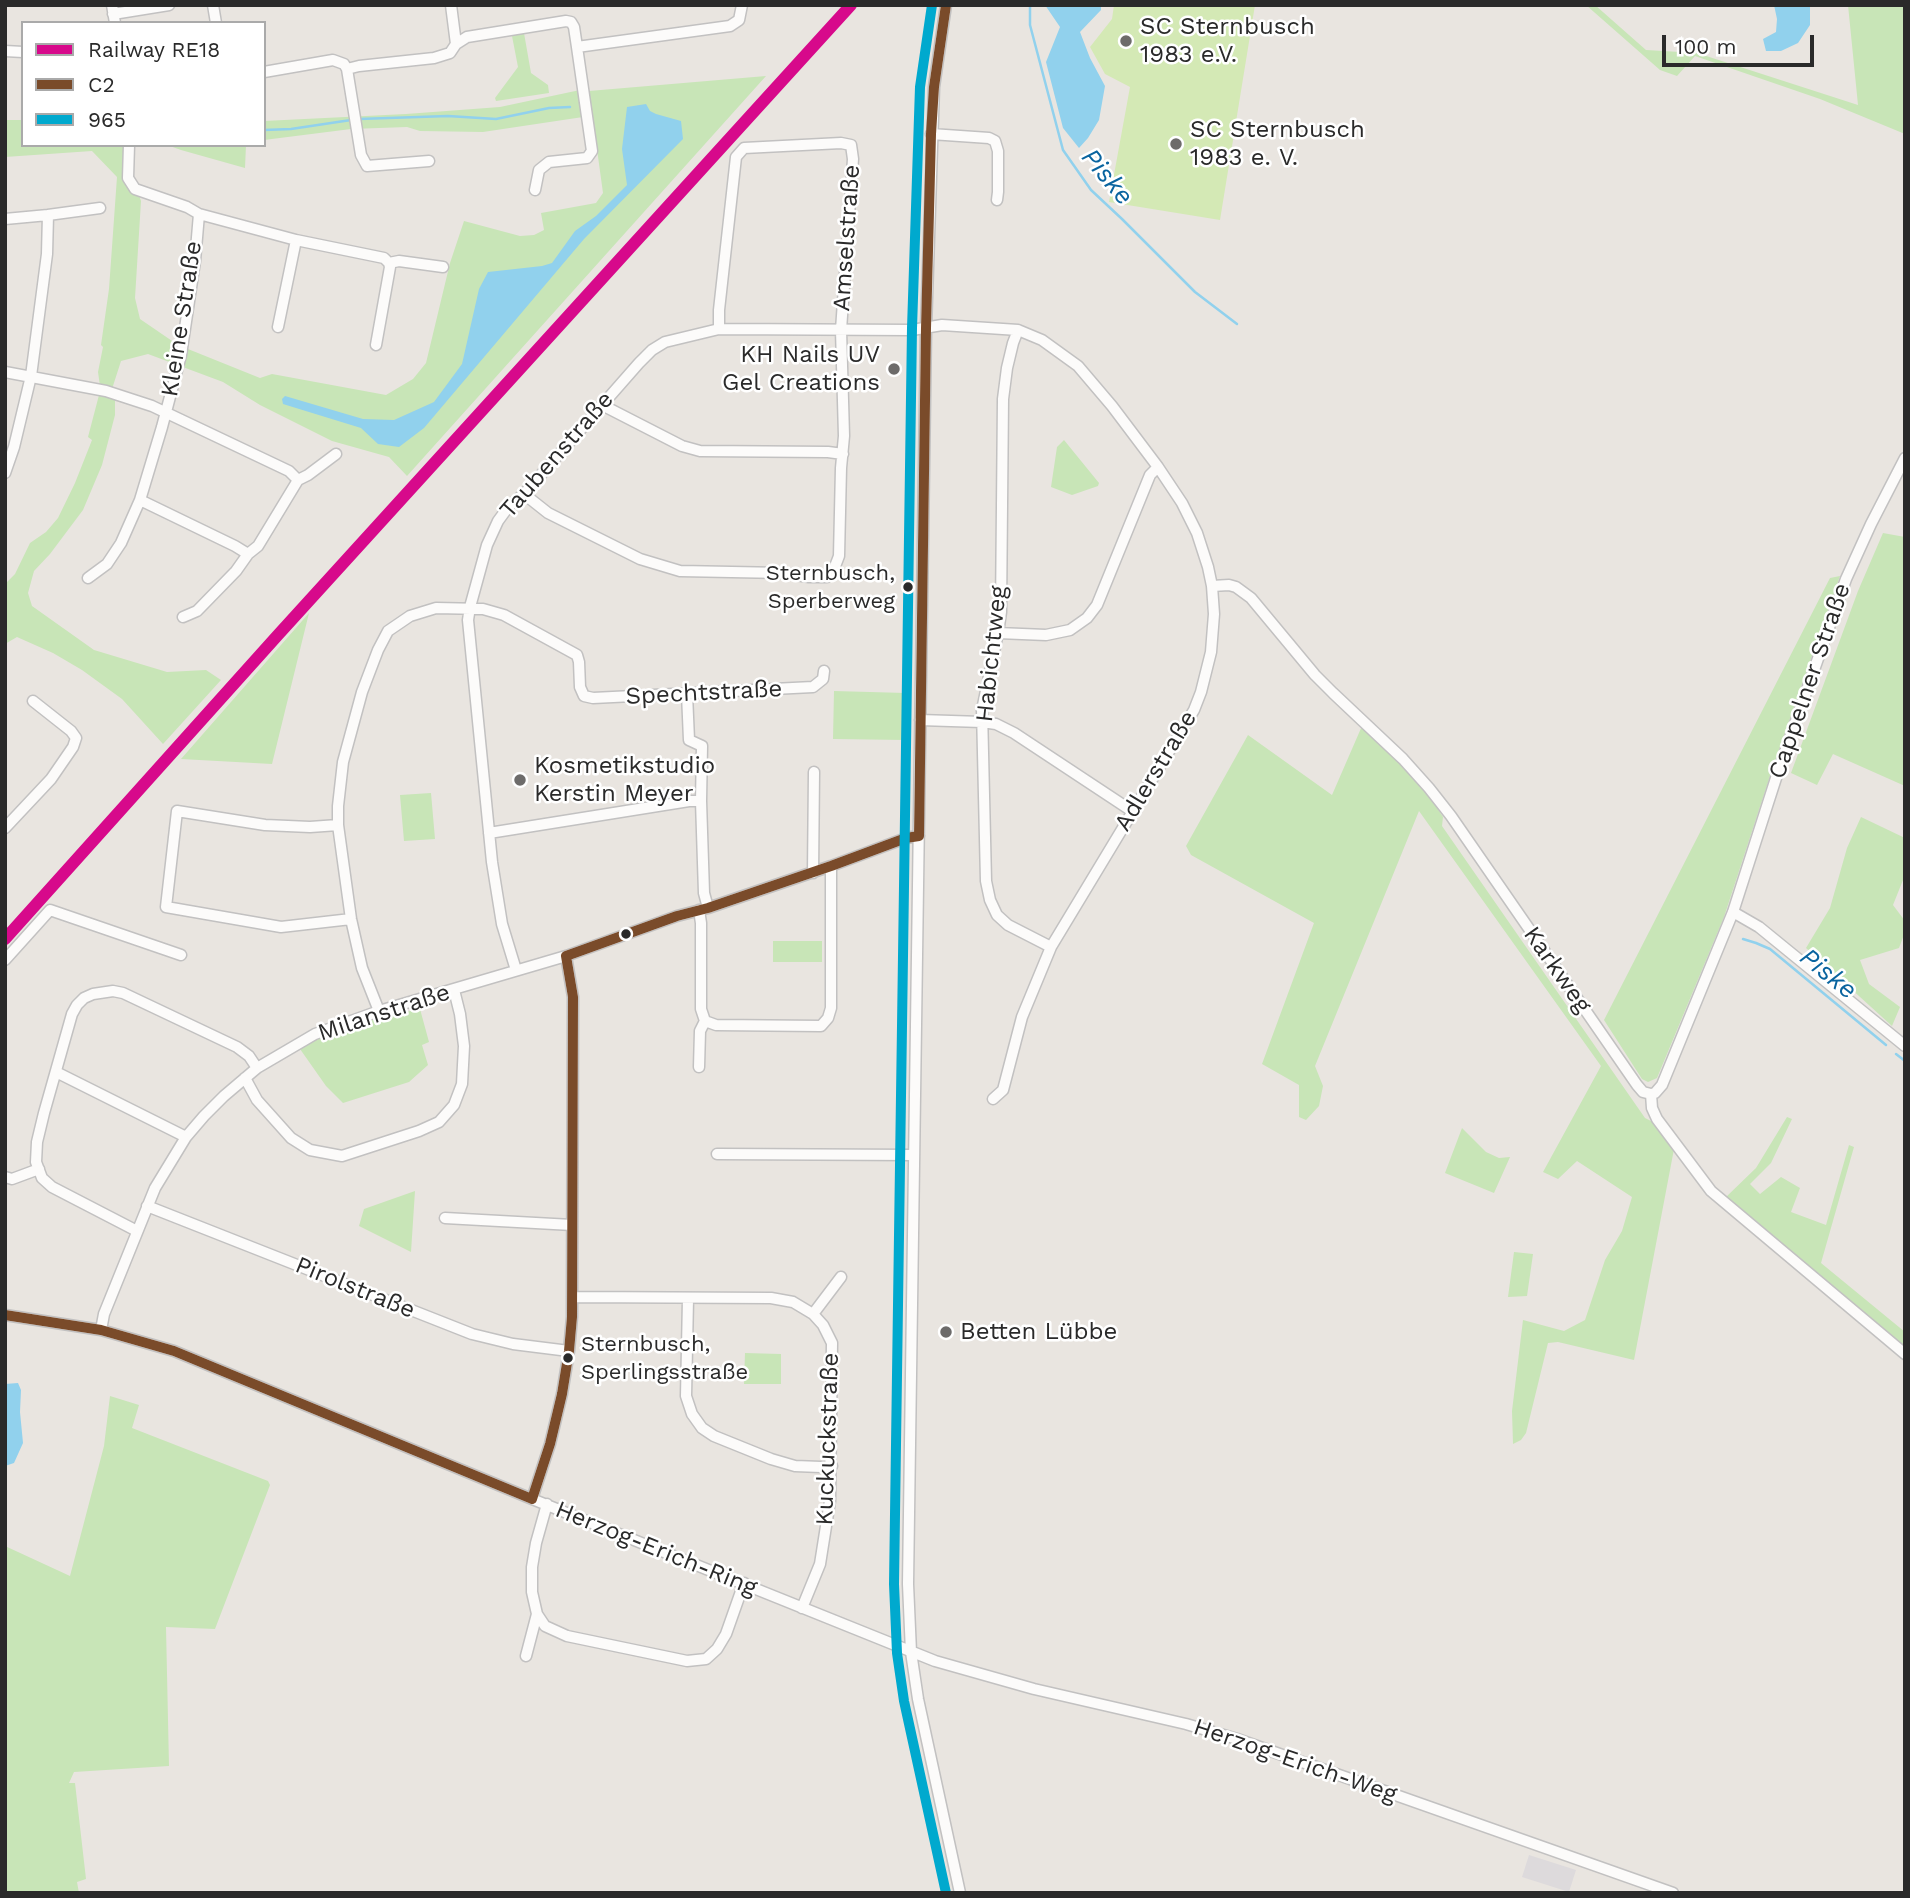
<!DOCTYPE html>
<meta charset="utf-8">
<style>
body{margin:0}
#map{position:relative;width:1910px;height:1898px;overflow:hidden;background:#e9e5e0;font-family:"Work Sans",sans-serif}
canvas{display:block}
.frame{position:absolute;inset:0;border:7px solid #2a2a2a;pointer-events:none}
.legend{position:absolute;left:21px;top:21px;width:245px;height:126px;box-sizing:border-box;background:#fff;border:2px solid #aaa;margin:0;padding:9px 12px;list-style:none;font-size:21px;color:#2a2a2a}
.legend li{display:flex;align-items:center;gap:14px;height:35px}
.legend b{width:35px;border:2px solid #aaa}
.scale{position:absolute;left:1662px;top:35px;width:152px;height:32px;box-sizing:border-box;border:4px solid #2a2a2a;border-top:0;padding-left:9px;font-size:21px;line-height:24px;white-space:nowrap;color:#2a2a2a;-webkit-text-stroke:5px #fff;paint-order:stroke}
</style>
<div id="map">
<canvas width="1910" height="1898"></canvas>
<div class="frame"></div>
<ul class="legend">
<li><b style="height:9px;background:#d7098b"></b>Railway RE18</li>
<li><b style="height:9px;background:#7a4b2a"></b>C2</li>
<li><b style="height:9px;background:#00a9ce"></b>965</li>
</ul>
<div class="scale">100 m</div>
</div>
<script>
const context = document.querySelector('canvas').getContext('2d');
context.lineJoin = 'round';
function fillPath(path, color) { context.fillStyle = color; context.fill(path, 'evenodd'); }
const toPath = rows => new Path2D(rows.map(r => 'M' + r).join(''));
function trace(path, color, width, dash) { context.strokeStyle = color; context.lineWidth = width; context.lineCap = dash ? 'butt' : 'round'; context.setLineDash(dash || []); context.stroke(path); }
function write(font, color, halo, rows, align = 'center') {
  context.font = font + ' "Work Sans",sans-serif'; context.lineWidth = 5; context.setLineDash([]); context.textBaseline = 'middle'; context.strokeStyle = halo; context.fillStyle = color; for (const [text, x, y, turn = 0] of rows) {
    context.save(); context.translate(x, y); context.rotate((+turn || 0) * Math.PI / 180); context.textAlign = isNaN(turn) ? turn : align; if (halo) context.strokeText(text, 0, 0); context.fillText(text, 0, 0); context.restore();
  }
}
fillPath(toPath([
 [1529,1855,1576,1870,1569,1892,1522,1877]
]), '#dddadc');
fillPath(toPath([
 [1586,5,1595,5,1646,50,1697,53,1858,105,1848,5,1905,5,1905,134,1820,99,1695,56,1677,76,1660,70],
 [524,33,531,73,548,85,549,93,496,101,495,98,518,67,512,36],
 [766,76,407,476,389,457,332,441,260,405,223,382,148,354,121,361,112,389,100,386,98,372,103,347,101,345,109,289,117,177,92,151,5,157,5,120,23,120,23,145,134,145,133,177,141,201,135,298,140,319,178,345,260,378,272,374,386,395,413,379,426,363,450,263,464,221,520,236,534,235,544,230,541,213,596,203,603,193,589,91],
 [580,90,583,117,483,132,420,131,407,127,351,129,264,140,264,121,406,114,500,107],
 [167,145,246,145,245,168,181,150],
 [99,395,115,399,115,415,102,465,83,510,50,554,34,571,28,593,32,606,94,650,167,672,206,670,221,680,163,744,122,699,82,670,53,653,17,637,5,644,5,584,15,574,30,543,46,532,58,518,75,483,92,440,88,437],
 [1064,440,1099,483,1098,486,1072,495,1051,487,1057,447],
 [1883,533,1905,537,1905,786,1833,754,1817,785,1791,773,1858,591],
 [1840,576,1773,767,1724,917,1657,1078,1648,1082,1642,1079,1604,1020,1830,578],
 [309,613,272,764,181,759],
 [834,691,906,693,905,740,833,739],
 [1362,726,1399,763,1430,797,1443,817,1442,826,1645,1118,1653,1122,1674,1149,1634,1360,1558,1342,1548,1343,1526,1433,1521,1440,1513,1444,1512,1411,1523,1320,1564,1331,1585,1320,1605,1260,1622,1231,1632,1197,1577,1161,1558,1179,1543,1172,1601,1066,1419,811,1315,1066,1323,1086,1319,1106,1306,1120,1299,1117,1299,1085,1262,1064,1314,923,1191,855,1186,846,1248,735,1332,795],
 [431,793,435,839,404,841,400,795],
 [1861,817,1905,838,1905,875,1893,905,1905,921,1905,932,1899,948,1860,960,1869,984,1900,1007,1892,1026,1806,948,1830,908,1847,848],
 [773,941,822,941,822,962,773,962],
 [420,1009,429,1042,422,1045,428,1065,409,1082,343,1103,326,1086,300,1049,318,1038,380,1017],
 [1787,1117,1792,1119,1771,1163,1750,1184,1760,1194,1781,1177,1800,1188,1791,1212,1826,1225,1849,1145,1854,1147,1821,1263,1905,1332,1905,1347,1726,1197,1756,1168],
 [1462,1128,1486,1152,1499,1158,1510,1157,1494,1193,1445,1173],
 [415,1191,411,1252,359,1226,364,1209],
 [1514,1252,1533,1254,1527,1296,1508,1297],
 [745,1353,781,1354,781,1384,744,1384],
 [110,1396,139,1405,132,1428,268,1481,270,1485,215,1629,166,1627,169,1766,74,1772,69,1783,75,1783,86,1879,77,1882,79,1893,5,1893,5,1546,70,1576,104,1446]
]), '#c8e5b7');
fillPath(toPath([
 [1114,5,1255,5,1220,220,1109,202,1130,87,1105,74,1090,47,1112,19]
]), '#d4e9b5');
fillPath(toPath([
 [1045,5,1101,5,1101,10,1080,32,1090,58,1105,86,1099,120,1088,138,1079,148,1063,128,1046,62,1060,27],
 [1774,5,1810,5,1810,25,1798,43,1781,51,1766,51,1763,39,1776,32,1777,19],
 [646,104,650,111,656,114,681,121,683,139,584,239,424,428,399,447,378,444,361,428,283,404,282,399,285,396,363,419,394,420,434,402,462,364,479,289,488,272,542,266,552,263,575,231,596,216,627,185,622,149,627,107],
 [18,1383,21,1390,20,1412,23,1443,14,1463,5,1466,5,1384]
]), '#91d1ed');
trace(toPath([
 [1030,5,1030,25,1063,150,1091,190,1122,219,1195,292,1237,324],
 [359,119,448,116,496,119,549,108,570,107],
 [264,130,291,129,351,120],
 [1743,939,1756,943,1770,949,1886,1045],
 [1896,1054,1905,1061]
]), '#91d1ed', 2.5);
const minor = toPath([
 [112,5,115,23],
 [213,5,216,23],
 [451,5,456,44],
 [946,5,934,87,926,328,908,1584,911,1652,918,1699,960,1893],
 [113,14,169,5],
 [5,51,23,52],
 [347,69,359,66,434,58,450,53,456,44,467,37,566,21,571,22,574,27,577,47,730,26,739,20,742,5],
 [264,72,333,60,344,64,347,69,361,155,367,166,429,161],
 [931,134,989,138,995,141,998,151,998,192,997,200],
 [129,145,128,178,135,189,187,207,199,214,296,240,384,258,389,263,390,267,376,345],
 [535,190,539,170,549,162,587,158,592,151,577,47],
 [48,215,100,208],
 [5,219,48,215,47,254,31,376,14,447,5,473],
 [389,263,399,261,443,267],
 [278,327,296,240],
 [1018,330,1013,343,1007,368,1003,399,1001,612,998,633,982,710,986,881,990,900,997,915,1008,925,1051,947],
 [5,372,106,391,152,406,289,471,298,480,258,546,248,554,236,571,197,611,183,617],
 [602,405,682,446,700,451,828,452,843,454],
 [298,480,308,475,336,454],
 [524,494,548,513,640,559,680,571,783,573,809,577,827,577,834,569,839,556,841,468,844,436,841,330,853,159,851,145,841,143,744,148,736,157,719,310,719,329],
 [140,500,235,546,248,554],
 [88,578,107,564,121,543,140,500,162,427,181,355,195,261,199,214],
 [1212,586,1229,585,1236,587,1251,598,1315,675,1333,693,1403,759,1429,788,1451,816,1637,1085,1643,1092,1651,1094],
 [998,633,1046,635,1070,630,1087,618,1097,605,1150,475,1158,467],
 [687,694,689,740,702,746,701,801,704,893,708,908],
 [920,720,982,722,996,724,1014,733,1132,811],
 [338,825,310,827,265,825,177,811,166,907,281,927,351,919],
 [5,828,51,779,73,747,76,738,71,731,33,701],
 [489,833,689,801,701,801],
 [813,873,814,772],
 [699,910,701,923,701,1009,705,1021,716,1025,821,1026,828,1018,831,1008,831,866],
 [1733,912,1759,927,1905,1046],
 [5,960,50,910,181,955],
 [516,970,502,924,492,862,468,620,470,607,487,545,498,521,509,506,524,494,639,363,652,350,665,342,719,329,912,330,942,325,1018,330,1042,340,1078,366,1112,406,1158,467,1182,503,1197,533,1208,567,1212,586,1214,614,1211,652,1201,692,1194,710,1051,947,1022,1017,1003,1090,993,1099],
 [379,1011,362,968,351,919,338,825,338,806,343,762,362,692,378,650,388,631,410,616,436,608,483,609,504,615,577,655,579,662,580,687,584,696,593,698,813,687,823,679,824,671],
 [699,1067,700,1031,705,1021],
 [56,1072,186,1137],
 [245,1078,257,1100,291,1138,310,1150,342,1156,419,1131,439,1122,454,1105,462,1084,464,1046,460,1014,454,990],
 [1651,1094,1655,1093,1662,1085,1733,912,1777,775,1846,579,1871,524,1905,458],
 [1651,1094,1652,1108,1657,1119,1711,1191,1905,1354],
 [717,1154,914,1155],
 [5,1177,12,1179,39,1169],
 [147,1206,472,1334,513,1344,569,1351],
 [445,1218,572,1225],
 [137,1231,52,1187,42,1178,36,1162,37,1142,44,1113,72,1014,77,1005,84,998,93,994,113,991,123,993,237,1047,249,1056,257,1068],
 [572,1297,771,1298,793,1302,813,1314,823,1325,832,1343,830,1501,820,1564,802,1608],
 [688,1299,686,1396,692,1414,702,1428,714,1436,771,1459,795,1466,821,1467,832,1466],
 [813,1314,841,1277],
 [5,1315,101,1330,174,1351,532,1499,935,1661,1034,1689,1186,1724,1237,1739,1673,1893],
 [101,1330,104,1314,155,1188,186,1137,204,1116,224,1096,257,1068,315,1034,379,1011,566,956,677,916,708,908,831,866,906,838,919,836],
 [532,1499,550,1444,562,1394,569,1351,572,1317,573,997,566,956],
 [547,1504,536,1543,532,1567,532,1592,537,1614,545,1626,567,1636,687,1661,706,1659,717,1649,726,1634,744,1583],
 [526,1656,537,1614]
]);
trace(minor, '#c2c1c1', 13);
trace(minor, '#fcfbfa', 10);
trace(toPath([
 [919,836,926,328,931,134,934,87,946,5],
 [566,956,677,916,708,908,831,866,906,838,919,836],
 [5,1315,101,1330,174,1351,532,1499],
 [532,1499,550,1444,562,1394,569,1351,572,1317,573,997,566,956]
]), '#7a4b2a', 10);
trace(toPath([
 [932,5,920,87,912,328,894,1584,897,1653,904,1701,946,1893]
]), '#00a9ce', 10);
trace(toPath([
 [5,939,277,636,851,5]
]), '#d7098b', 12);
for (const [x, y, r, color] of [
 [1126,41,7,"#6d6b6a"],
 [1176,144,7,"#6d6b6a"],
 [894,369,7,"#6d6b6a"],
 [908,587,6,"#2a2a2a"],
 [520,780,7,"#6d6b6a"],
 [626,934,6,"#2a2a2a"],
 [946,1332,7,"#6d6b6a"],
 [568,1358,6,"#2a2a2a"]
]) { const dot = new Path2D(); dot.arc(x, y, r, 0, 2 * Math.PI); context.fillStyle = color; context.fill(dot); trace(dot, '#fff', 2.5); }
write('22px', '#2a2a2a', '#fff', [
 ["Sternbusch,",895,574],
 ["Sperberweg",895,602],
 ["Sternbusch,",581,1345,"left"],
 ["Sperlingsstraße",581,1373,"left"]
], 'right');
write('24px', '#2a2a2a', '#fff', [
 ["SC Sternbusch",1140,27],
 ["1983 e.V.",1140,55],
 ["SC Sternbusch",1190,130],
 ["1983 e. V.",1190,158],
 ["KH Nails UV",880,355,"right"],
 ["Gel Creations",880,383,"right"],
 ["Kosmetikstudio",534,766],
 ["Kerstin Meyer",534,794],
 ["Betten Lübbe",960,1332]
], 'left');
write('24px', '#2a2a2a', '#fff', [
 ["Amselstraße",847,238,-86],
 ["Kleine Straße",182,319,-81],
 ["Taubenstraße",557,455,-49],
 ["Habichtweg",992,654,-84],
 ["Cappelner Straße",1810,681,-71],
 ["Spechtstraße",704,693,-3],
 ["Adlerstraße",1156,771,-59],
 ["Karkweg",1557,970,55],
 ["Milanstraße",384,1013,-18],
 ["Pirolstraße",355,1288,22],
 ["Kuckuckstraße",828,1439,-88],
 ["Herzog-Erich-Ring",656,1549,22],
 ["Herzog-Erich-Weg",1295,1761,19]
]);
write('italic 26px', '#09649f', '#fff', [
 ["Piske",1107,177,50],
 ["Piske",1828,974,39]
]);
</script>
